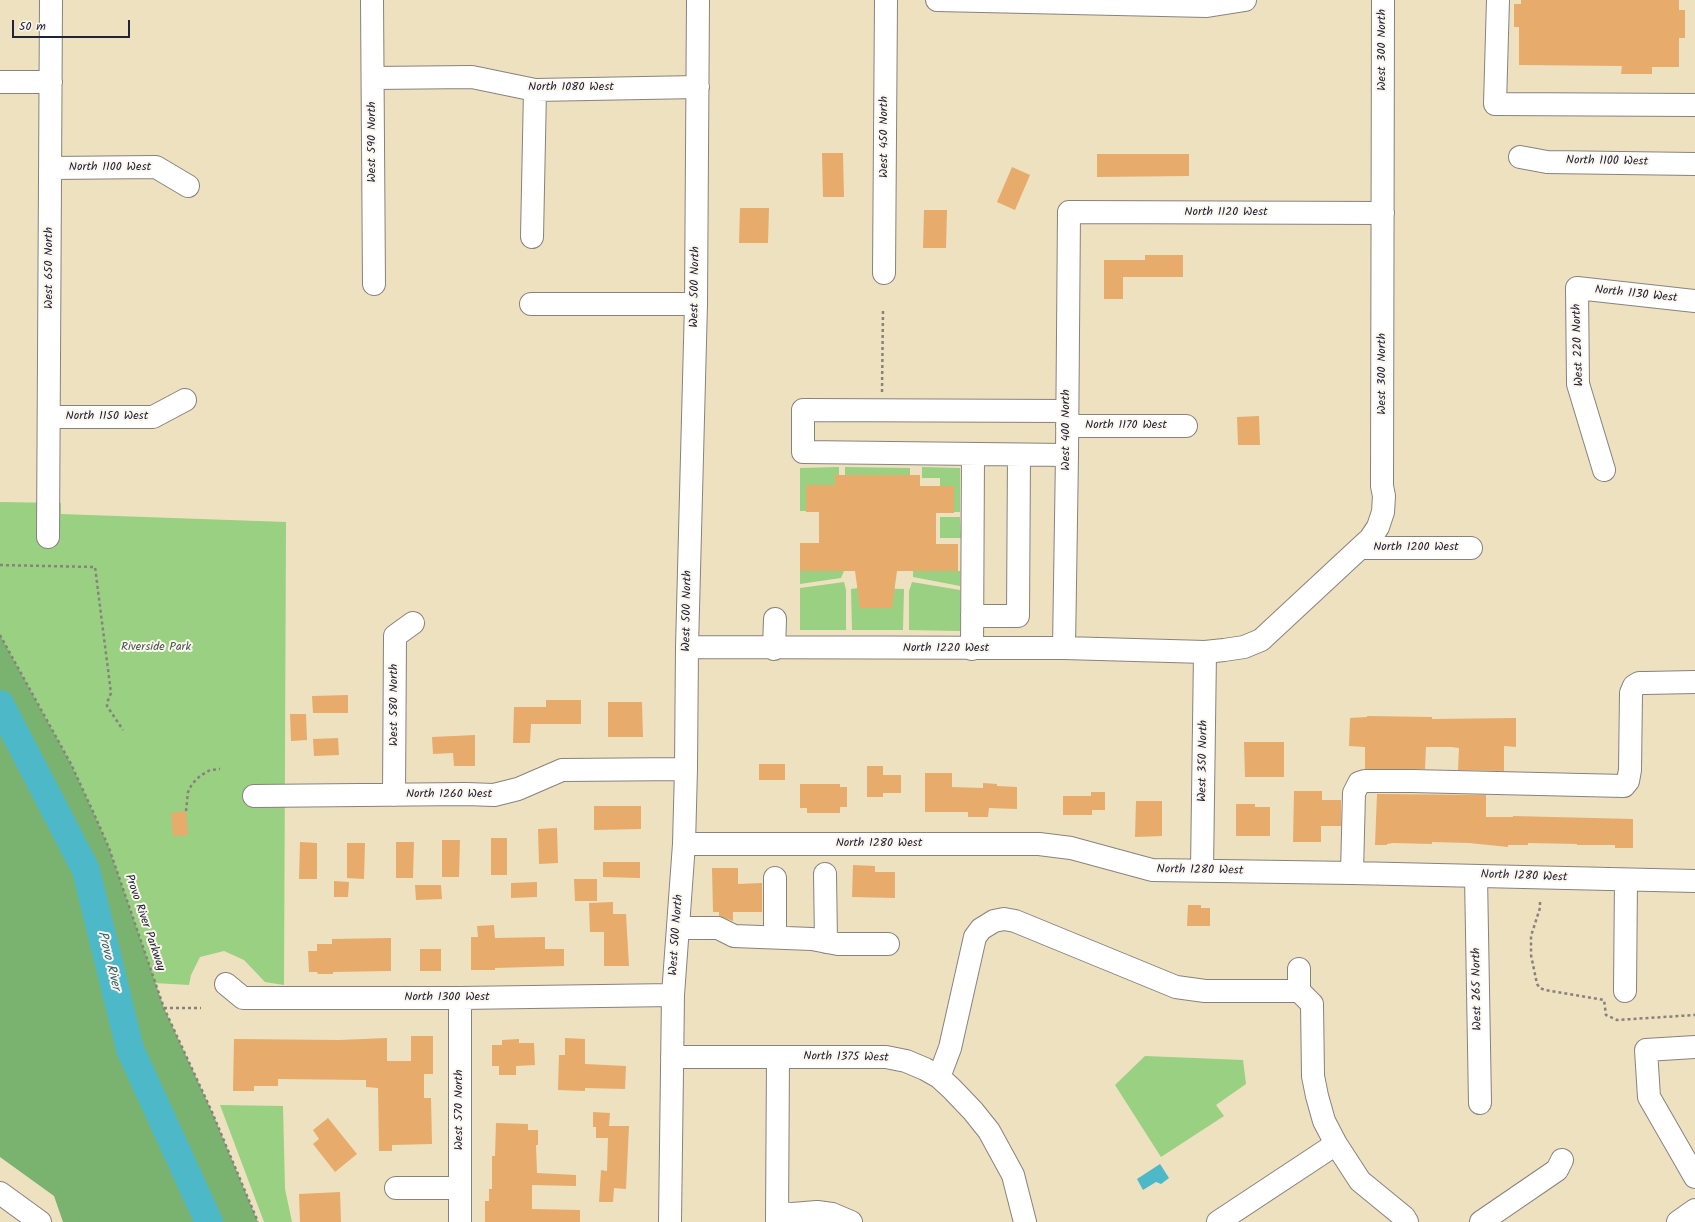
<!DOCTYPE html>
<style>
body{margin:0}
#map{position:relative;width:1695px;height:1222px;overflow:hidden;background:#eee1c0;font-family:Kalam,sans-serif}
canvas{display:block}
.scale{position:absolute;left:12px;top:20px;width:118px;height:18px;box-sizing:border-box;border:2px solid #22223b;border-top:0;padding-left:5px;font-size:12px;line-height:14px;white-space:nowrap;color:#22223b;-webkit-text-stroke:3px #fbf7ec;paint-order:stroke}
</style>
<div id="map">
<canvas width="1695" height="1222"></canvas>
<div class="scale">50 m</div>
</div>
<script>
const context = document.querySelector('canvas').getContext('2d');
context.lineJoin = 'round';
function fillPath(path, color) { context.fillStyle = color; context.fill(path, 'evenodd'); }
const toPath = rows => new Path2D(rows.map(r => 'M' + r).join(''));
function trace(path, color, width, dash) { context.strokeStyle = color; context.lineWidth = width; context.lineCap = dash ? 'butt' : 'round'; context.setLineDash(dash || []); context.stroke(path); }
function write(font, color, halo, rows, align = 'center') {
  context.font = font + ' Kalam,sans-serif'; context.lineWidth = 4; context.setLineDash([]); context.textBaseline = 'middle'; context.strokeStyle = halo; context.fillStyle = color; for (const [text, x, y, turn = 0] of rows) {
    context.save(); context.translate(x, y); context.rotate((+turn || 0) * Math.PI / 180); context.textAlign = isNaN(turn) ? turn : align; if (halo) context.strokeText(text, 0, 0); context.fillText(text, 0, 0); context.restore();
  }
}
fillPath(toPath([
 [839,467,839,475,835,485,806,485,806,511,800,511,800,468],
 [845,467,910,468,910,475,845,475],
 [922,467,960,468,960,512,954,512,954,486,940,486,940,478,922,478],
 [0,502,61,503,61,514,286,522,284,985,265,982,244,960,224,951,200,957,191,975,189,985,154,983,109,848,95,816,71,764,0,635],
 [940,517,960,517,961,538,940,538],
 [800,571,844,571,841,578,800,584],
 [913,571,960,571,960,586,913,577],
 [844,582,846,590,846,630,800,630,800,588],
 [912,582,960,590,960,631,909,630,909,591],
 [858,588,904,589,903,630,852,630,851,589],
 [1145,1056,1243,1060,1246,1084,1216,1105,1224,1116,1161,1157,1115,1085],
 [220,1105,283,1106,285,1189,292,1222,264,1222]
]), '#99d082');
fillPath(toPath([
 [0,635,71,764,95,816,109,848,164,1008,212,1112,258,1222,63,1222,54,1196,0,1157]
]), '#7ab270');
fillPath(toPath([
 [1160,1164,1169,1178,1161,1184,1156,1182,1143,1190,1137,1179]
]), '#4cb8c8');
trace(toPath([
 [0,704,86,870,130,1049,209,1222]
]), '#4cb8c8', 28);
fillPath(toPath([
 [1521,0,1679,0,1679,10,1685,10,1685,38,1679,38,1679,67,1652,67,1652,74,1621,74,1622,66,1519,65,1519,27,1514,27,1514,4,1521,4],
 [822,153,843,153,844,197,823,197],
 [1097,154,1189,154,1189,176,1097,177],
 [1012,167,1030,175,1015,210,997,202],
 [740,208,769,208,768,243,739,243],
 [924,210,947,210,946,248,923,248],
 [1145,255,1183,255,1183,277,1123,277,1123,299,1104,299,1104,260,1145,260],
 [1259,416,1260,445,1238,445,1237,417],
 [835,475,920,475,920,486,954,486,954,513,936,513,936,544,958,544,958,571,897,571,892,608,860,608,855,571,800,571,800,543,819,543,819,512,806,512,806,485,835,485],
 [348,695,348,713,313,713,312,696],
 [546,700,581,700,581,724,531,724,530,743,513,743,514,707,546,707],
 [608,702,642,702,643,737,608,737],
 [290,714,306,714,307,740,291,741],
 [1367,716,1432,717,1432,719,1516,718,1516,747,1504,746,1504,771,1458,770,1459,748,1451,747,1426,747,1425,769,1365,769,1365,747,1349,746,1350,718,1367,717],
 [475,735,475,766,454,766,453,753,433,754,432,737],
 [338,738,339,755,314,756,313,739],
 [1244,742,1284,742,1284,777,1245,777],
 [759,764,785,764,785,780,759,780],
 [867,766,883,766,883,775,901,775,901,793,883,793,883,797,867,797],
 [925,773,952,773,952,787,983,788,983,783,997,784,997,786,1017,787,1017,809,989,808,988,817,968,817,968,812,925,812],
 [800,784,840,784,840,787,847,787,847,807,840,807,840,813,807,813,807,808,800,808],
 [1294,791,1322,791,1322,800,1341,800,1341,826,1321,826,1321,842,1293,842],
 [1091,792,1105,792,1105,810,1092,810,1092,815,1063,815,1063,796,1091,796],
 [1377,794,1486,795,1486,817,1513,817,1513,816,1633,819,1633,848,1615,848,1615,845,1577,845,1577,844,1528,843,1528,845,1508,845,1508,847,1469,843,1432,842,1432,844,1393,843,1387,844,1387,845,1375,845],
 [1136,801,1162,801,1162,836,1135,837],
 [1236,804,1255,804,1255,807,1270,807,1270,836,1236,836],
 [594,806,641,806,641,829,594,830],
 [186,811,188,835,173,836,171,813],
 [557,828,558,863,539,864,538,829],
 [491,838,507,838,507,875,491,875],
 [442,840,460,840,459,877,442,877],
 [300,842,317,843,317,879,299,879],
 [396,842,414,842,413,878,396,878],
 [347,843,365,843,364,879,347,878],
 [603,862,640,862,640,878,603,877],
 [853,865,875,866,875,872,895,872,895,898,852,897],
 [712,868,738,868,738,884,762,883,762,912,733,912,733,921,719,916,719,912,713,912],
 [574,879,597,879,597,901,575,901],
 [334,881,349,882,348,897,334,897],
 [537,882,537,897,511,898,511,883],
 [415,885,441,885,442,899,416,900],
 [613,902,613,914,626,914,629,966,604,966,604,932,590,932,589,903],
 [1188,905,1201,905,1201,908,1210,908,1210,926,1187,926],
 [494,925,495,938,545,937,545,949,564,949,564,966,495,968,495,970,471,970,471,937,478,937,477,926],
 [391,938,391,971,333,972,333,974,318,974,317,972,309,972,308,951,317,951,317,944,332,944,332,939],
 [420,949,441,949,441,971,420,971],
 [411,1036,433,1036,433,1074,424,1074,424,1098,431,1098,432,1144,392,1145,392,1151,379,1151,378,1088,366,1087,366,1080,278,1079,278,1086,254,1086,254,1091,233,1091,234,1039,339,1040,387,1038,387,1061,411,1061],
 [565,1038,585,1039,585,1064,626,1066,625,1089,585,1088,585,1091,558,1090,559,1055,565,1055],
 [519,1039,519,1043,534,1043,535,1065,516,1066,516,1075,499,1075,499,1066,492,1066,492,1045,502,1045,502,1040],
 [593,1112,610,1113,609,1126,629,1126,626,1189,614,1188,613,1202,599,1202,601,1170,607,1171,608,1138,596,1138,596,1127,593,1127],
 [328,1118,357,1154,335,1172,313,1144,319,1139,313,1130],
 [496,1123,528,1124,528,1130,538,1130,538,1145,536,1145,537,1173,576,1175,576,1186,532,1185,532,1209,580,1210,580,1222,485,1222,485,1201,489,1201,489,1189,492,1189,492,1156,495,1156],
 [340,1192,341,1222,300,1222,299,1194]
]), '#e7ab6b');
const minor = toPath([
 [372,0,374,284],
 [937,0,1207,6,1245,0],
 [1498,0,1495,104,1695,105],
 [373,78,472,77,535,90,698,87],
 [0,82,51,82],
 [1520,157,1547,162,1695,164],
 [51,168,156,167,188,186],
 [532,237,535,90],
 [884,273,886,0],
 [531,304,696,304],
 [1067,411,803,410,803,452,1067,455],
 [49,417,153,417,185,400],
 [1067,426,1186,426],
 [1604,470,1578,384,1577,288,1695,301],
 [48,537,51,0],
 [1360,548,1471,548],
 [972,616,1018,616,1019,455],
 [687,647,1064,648,1205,652,1224,650,1244,647,1261,640,1360,548,1370,539,1378,527,1383,512,1384,496,1382,486,1383,0],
 [1064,648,1067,455,1069,212,1383,213],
 [774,649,775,619],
 [972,649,973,454],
 [394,795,395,636,413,623],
 [254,796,466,794,494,795,518,789,562,770,686,769],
 [684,844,1039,844,1071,848,1152,870,1352,873,1695,881],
 [1202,870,1205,652],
 [1352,873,1354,793,1359,783,1365,781,1412,781,1624,786,1628,781,1630,770,1631,693,1634,686,1639,683,1645,683,1695,682],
 [825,874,826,942],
 [1476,876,1480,1103],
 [678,928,718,928,734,936,812,939,838,944,888,944],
 [775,936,775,878],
 [1299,969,1299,991],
 [226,984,243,998,460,998,673,995],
 [1625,991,1626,880],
 [1695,1047,1646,1050,1649,1097,1695,1177],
 [672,1057,886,1057,906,1061,925,1069,939,1077,952,1089,973,1111,989,1131,1013,1175,1025,1222],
 [939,1077,950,1048,975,937,981,929,994,921,1004,919,1015,921,1176,987,1205,991,1299,991,1312,1004,1313,1076,1317,1096,1324,1121,1336,1144,1360,1181,1404,1217,1407,1222],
 [396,1188,460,1188],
 [0,1193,40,1222],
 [777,1213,792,1214,817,1212,832,1214,851,1222],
 [460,1222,460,998],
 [670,1222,673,995,684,844,686,769,687,647,696,304,698,0],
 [777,1222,778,1057],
 [1218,1222,1336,1144],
 [1481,1222,1557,1170,1562,1160],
 [1678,1222,1695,1210]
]);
trace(minor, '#88827e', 24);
trace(toPath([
 [882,392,883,310],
 [0,565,95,567,111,693,107,703,107,706,123,730],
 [0,635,71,764,95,816,109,848,164,1008,212,1112,258,1222],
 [186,811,188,792,192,784,200,776,210,770,220,769],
 [1540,902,1540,908,1531,936,1531,955,1537,984,1540,988,1545,990,1604,1000,1606,1015,1617,1020,1695,1015],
 [164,1008,201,1008]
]), '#88827e', 2.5, [3, 3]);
trace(minor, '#fff', 22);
write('12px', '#22223b', '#fbf7ec', [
 ["West 300 North",1383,50,-90],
 ["North 1080 West",571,88],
 ["West 450 North",885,137,-90],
 ["West 590 North",373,142,-90],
 ["North 1100 West",1607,162,1],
 ["North 1100 West",110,168],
 ["North 1120 West",1226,213],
 ["West 650 North",50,268,-90],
 ["West 500 North",696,287,-89],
 ["North 1130 West",1636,295,6],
 ["West 220 North",1579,345,-92],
 ["West 300 North",1383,374,-90],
 ["North 1150 West",107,417],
 ["North 1170 West",1126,426],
 ["West 400 North",1067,430,-90],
 ["North 1200 West",1416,548],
 ["West 500 North",688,611,-89],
 ["North 1220 West",946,649],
 ["West 580 North",395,705,-90],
 ["West 350 North",1204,761,-89],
 ["North 1260 West",449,795],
 ["North 1280 West",879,844],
 ["North 1280 West",1200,871,1],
 ["North 1280 West",1524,877,2],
 ["Provo River Parkway",144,923,71],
 ["West 500 North",677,935,-86],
 ["West 265 North",1478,989,-91],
 ["North 1300 West",447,998],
 ["North 1375 West",846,1058,1],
 ["West 570 North",460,1110,-90]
]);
write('12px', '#465650', '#fbf7ec', [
 ["Riverside Park",156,648]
]);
write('italic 13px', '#335e73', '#fbf7ec', [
 ["Provo River",108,961,76]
]);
</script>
